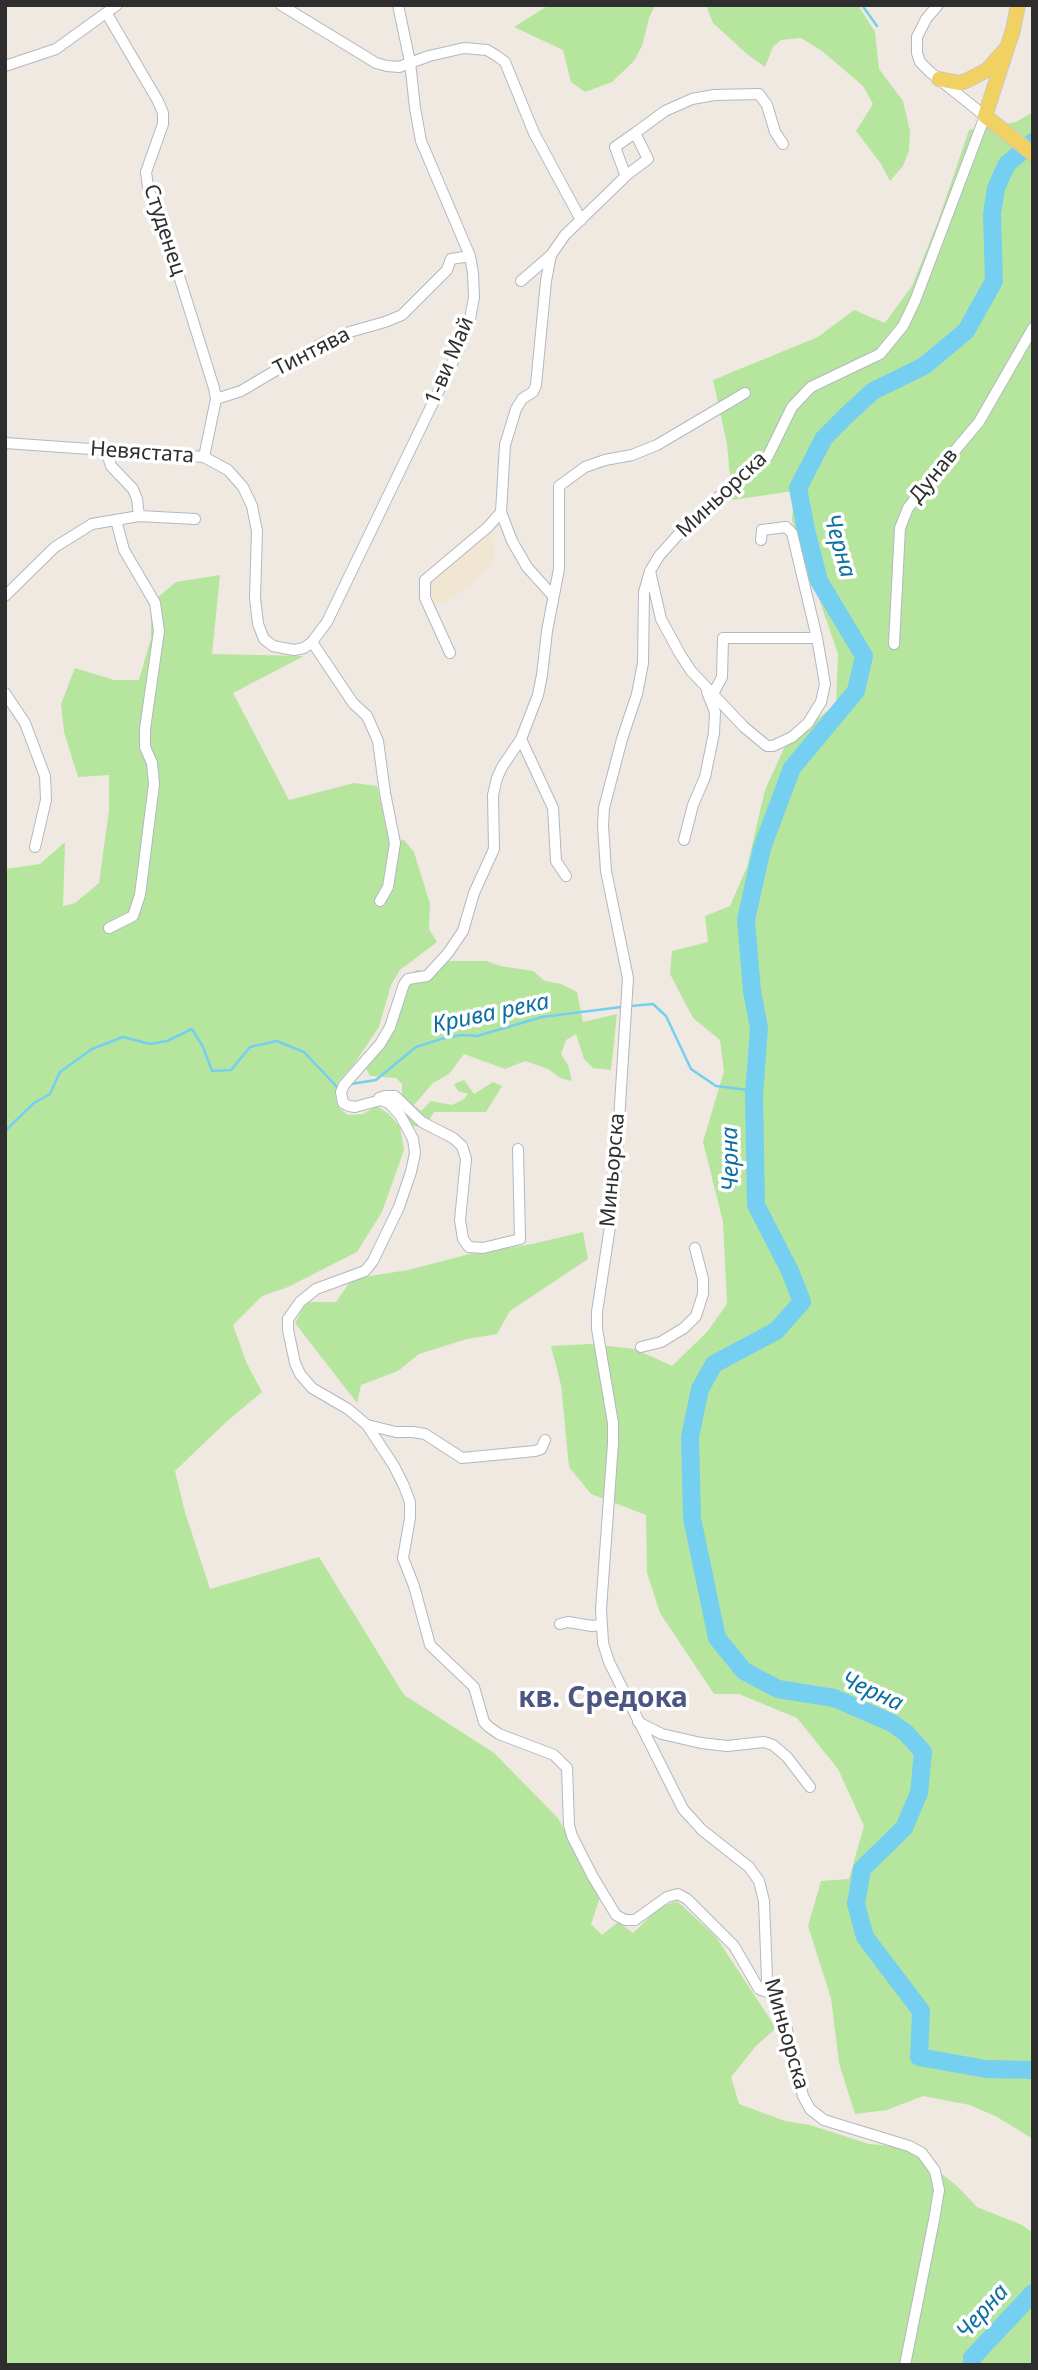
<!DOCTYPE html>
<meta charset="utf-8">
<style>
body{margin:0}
#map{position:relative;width:1038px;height:2370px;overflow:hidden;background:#efe9e1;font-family:"Noto Sans",sans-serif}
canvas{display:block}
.frame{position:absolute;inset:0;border:7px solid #2e2e2e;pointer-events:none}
</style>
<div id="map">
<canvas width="1038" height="2370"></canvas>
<div class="frame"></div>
</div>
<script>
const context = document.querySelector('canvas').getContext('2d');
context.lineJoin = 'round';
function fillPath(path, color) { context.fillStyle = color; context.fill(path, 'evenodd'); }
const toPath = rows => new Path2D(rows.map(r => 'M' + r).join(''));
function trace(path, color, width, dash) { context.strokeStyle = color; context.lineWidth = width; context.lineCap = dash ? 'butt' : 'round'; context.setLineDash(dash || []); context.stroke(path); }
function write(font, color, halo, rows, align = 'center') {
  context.font = font + ' "Noto Sans",sans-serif'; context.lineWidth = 7; context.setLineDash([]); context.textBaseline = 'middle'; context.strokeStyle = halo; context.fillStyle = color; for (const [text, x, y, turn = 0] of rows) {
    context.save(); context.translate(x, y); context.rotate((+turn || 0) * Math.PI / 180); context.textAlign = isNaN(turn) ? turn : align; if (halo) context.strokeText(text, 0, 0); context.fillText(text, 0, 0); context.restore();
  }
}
fillPath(toPath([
 [490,524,494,546,493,562,470,586,443,604,434,604,427,579]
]), '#f0e6d1');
fillPath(toPath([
 [549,5,655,5,649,18,642,46,634,61,612,82,585,92,571,82,563,50,514,27],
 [706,5,858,5,875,32,879,69,903,101,910,131,909,151,903,166,890,181,881,164,856,131,873,104,863,86,822,51,801,38,781,40,773,47,765,67,747,54,713,23],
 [1033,112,1033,2139,997,2117,970,2105,923,2096,887,2110,855,2114,839,2063,831,1998,808,1926,821,1881,849,1879,864,1826,838,1769,797,1718,739,1694,714,1694,660,1613,647,1573,646,1515,591,1494,569,1467,561,1385,551,1346,590,1344,635,1349,672,1366,707,1332,727,1304,723,1222,703,1142,724,1071,720,1040,693,1018,670,974,672,951,708,942,705,916,730,906,747,867,765,790,786,744,836,704,838,654,792,520,794,491,732,500,727,444,713,380,818,337,854,310,885,323,912,286,938,221,969,130,1016,122],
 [220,575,212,654,304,656,233,693,289,800,354,783,377,786,390,842,404,840,414,852,430,904,429,929,437,942,400,970,391,985,379,1027,354,1064,338,1082,335,1096,339,1108,348,1115,363,1114,377,1106,389,1114,400,1127,404,1150,382,1212,357,1252,288,1287,262,1296,233,1325,247,1364,262,1392,225,1423,175,1471,185,1512,210,1589,319,1557,404,1695,494,1753,558,1818,600,1897,591,1924,602,1935,618,1922,633,1933,660,1907,677,1901,716,1937,776,2028,756,2046,731,2077,739,2104,785,2121,810,2125,869,2144,908,2147,958,2187,977,2207,1022,2225,1033,2233,1033,2365,5,2365,5,869,40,864,65,842,63,906,75,903,99,883,109,810,109,775,78,777,64,732,61,704,75,668,114,680,139,680,151,638,151,603,176,582],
 [447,961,487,961,500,966,533,971,545,981,561,984,577,992,583,1022,617,1014,611,1070,593,1068,584,1059,576,1034,566,1040,561,1054,568,1065,572,1081,560,1078,548,1069,525,1061,505,1069,464,1054,449,1074,433,1083,414,1105,421,1111,431,1101,452,1105,464,1099,468,1094,458,1091,454,1084,464,1080,474,1094,493,1082,502,1086,486,1112,434,1112,425,1127,411,1126,402,1094,402,1084,396,1078,370,1076,364,1065,377,1048,408,977,416,970,426,971],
 [583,1232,588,1259,510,1311,497,1334,467,1339,419,1354,398,1371,361,1385,357,1403,295,1323,306,1302,336,1302,352,1279,408,1270,470,1254,532,1244]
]), '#b6e59e');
trace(toPath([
 [862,5,877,26],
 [631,1006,653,1004,666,1016,691,1069,716,1086,748,1090,754,1095],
 [351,1084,376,1080,416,1047,441,1039,461,1035,477,1036,542,1017,621,1007],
 [5,1131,34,1103,50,1094,60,1072,92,1049,123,1037,150,1044,167,1041,192,1029,203,1047,212,1071,231,1070,250,1047,277,1041,304,1052,338,1088]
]), '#75cff0', 2.5);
trace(toPath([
 [1033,142,1007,164,996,188,992,214,994,281,966,331,924,366,873,391,848,414,824,438,798,488,806,530,819,581,864,656,856,691,792,768,762,848,746,920,752,991,759,1028,754,1095,756,1205,790,1271,802,1302,776,1331,714,1364,700,1389,690,1437,692,1518,717,1638,744,1671,778,1689,834,1698,892,1723,906,1733,923,1752,919,1793,904,1828,862,1869,856,1904,865,1937,921,2011,919,2057,986,2069,1033,2070],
 [972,2365,972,2358,1033,2293]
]), '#75cff0', 18);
const minor = toPath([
 [281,5,376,63,387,66,399,67,429,56,464,48,487,50,497,56,505,62,534,133,581,220],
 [107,14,158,101,163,113,163,124,146,172,148,187,167,248,179,276,214,388,216,399,204,457],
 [5,66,56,49,117,5],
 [635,133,665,111,692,99,714,95,759,94,767,105,775,132,783,144],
 [635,133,648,159,628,174,625,174,615,147,635,133],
 [521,281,551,255],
 [745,393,657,445,632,455,605,460,585,467,559,486,559,569,547,631,542,675,538,695,521,739,502,767,497,778,493,795,494,849,474,893,463,931,448,953,427,976,408,979,404,984,390,1027,380,1044,344,1085,341,1092,343,1103,349,1106,355,1107,381,1100,389,1103,400,1115,413,1139,415,1153,411,1172,399,1207,373,1261,365,1271,316,1289,300,1302,288,1319,288,1330,295,1363,300,1374,312,1388,348,1409,367,1425,394,1466,404,1486,410,1502,410,1518,403,1558,414,1586,430,1645,474,1687,484,1722,489,1727,499,1734,554,1755,567,1768,569,1825,572,1836,593,1877,616,1915,625,1920,635,1920,667,1897,678,1894,687,1899,734,1946,759,1989,770,1993],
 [216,399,241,391,324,342,346,333,385,322,402,315,447,270,451,259,470,256],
 [5,443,204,457,228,470,243,487,252,506,257,531,255,598,258,624,264,639,273,646,294,650,304,648,312,642,327,622,457,353,470,319,474,297,473,273,470,256,421,141,415,108,410,62,398,5],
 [106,450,111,466,133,489,137,499,139,516],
 [650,571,661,619,680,654,691,671,744,727,767,746,773,746,792,737,808,723,821,702,825,684,817,638,792,533,786,527,762,530,761,540],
 [5,596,55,547,92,524,139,516,195,519],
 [553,596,527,567,512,541,501,512,505,445,516,409,522,399,533,392,536,385,546,281,551,255,565,235,628,174],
 [312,642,353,703,367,716,378,741,385,793,395,843,388,887,380,901],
 [894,644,900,528,908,508,921,491,979,422,1033,328],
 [450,653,425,598,425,580,488,527,501,512],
 [5,693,25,723,45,776,46,800,35,847],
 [713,694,722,677,723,638,817,638],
 [521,739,553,808,556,861,566,876],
 [684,840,693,805,705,777,714,733,715,712,707,692],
 [109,928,133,916,140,895,154,784,152,763,145,747,145,729,159,631,155,603,124,550,116,520],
 [379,1098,385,1096,395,1096,422,1122,453,1138,462,1146,466,1159,460,1220,463,1239,469,1247,483,1248,520,1239,518,1149],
 [641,1347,661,1342,684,1328,696,1316,703,1294,703,1279,695,1248],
 [367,1425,396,1432,413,1432,425,1434,462,1458,535,1451,541,1449,545,1440],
 [560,1624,568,1622,592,1626,601,1625],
 [638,1722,662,1734,701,1743,727,1746,764,1742,773,1745,787,1757,810,1787],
 [905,2365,934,2220,939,2190,935,2171,922,2153,909,2146,824,2120,810,2109,803,2096,786,2026,770,1993,767,1979,764,1901,759,1881,749,1867,702,1830,683,1809,609,1662,603,1643,601,1609,613,1443,613,1423,597,1329,597,1312,614,1200,628,978,606,871,603,826,604,808,622,739,637,694,643,663,644,592,650,571,659,556,692,519,768,456,792,407,811,387,880,354,903,326,915,301,985,116,930,72,920,62,917,53,917,37,926,19,938,5]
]);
const major = toPath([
 [1018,5,1013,30,985,116,1033,154],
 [939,79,960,83,968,80,987,70,1004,51]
]);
trace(minor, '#b4b7c1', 12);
trace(major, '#c9c9c9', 16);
trace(minor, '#fff', 10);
trace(major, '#f2d163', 14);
write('21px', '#2e2e2e', '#fff', [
 ["Студенец",164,230,72],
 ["Тинтява",312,352,-27],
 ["1-ви Май",450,361,-67],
 ["Невястата",142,453,4],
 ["Дунав",934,476,-51],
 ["Миньорска",722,495,-43],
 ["Миньорска",613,1170,-85],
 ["Миньорска",786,2034,74]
]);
write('italic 23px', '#0d6fa3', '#fff', [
 ["Черна",839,546,74],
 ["Крива река",491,1014,-12],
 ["Черна",731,1159,-91],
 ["Черна",872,1692,24],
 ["Черна",983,2312,-48]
]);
write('bold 28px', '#4d5680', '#fff', [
 ["кв. Средока",603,1699]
]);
</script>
